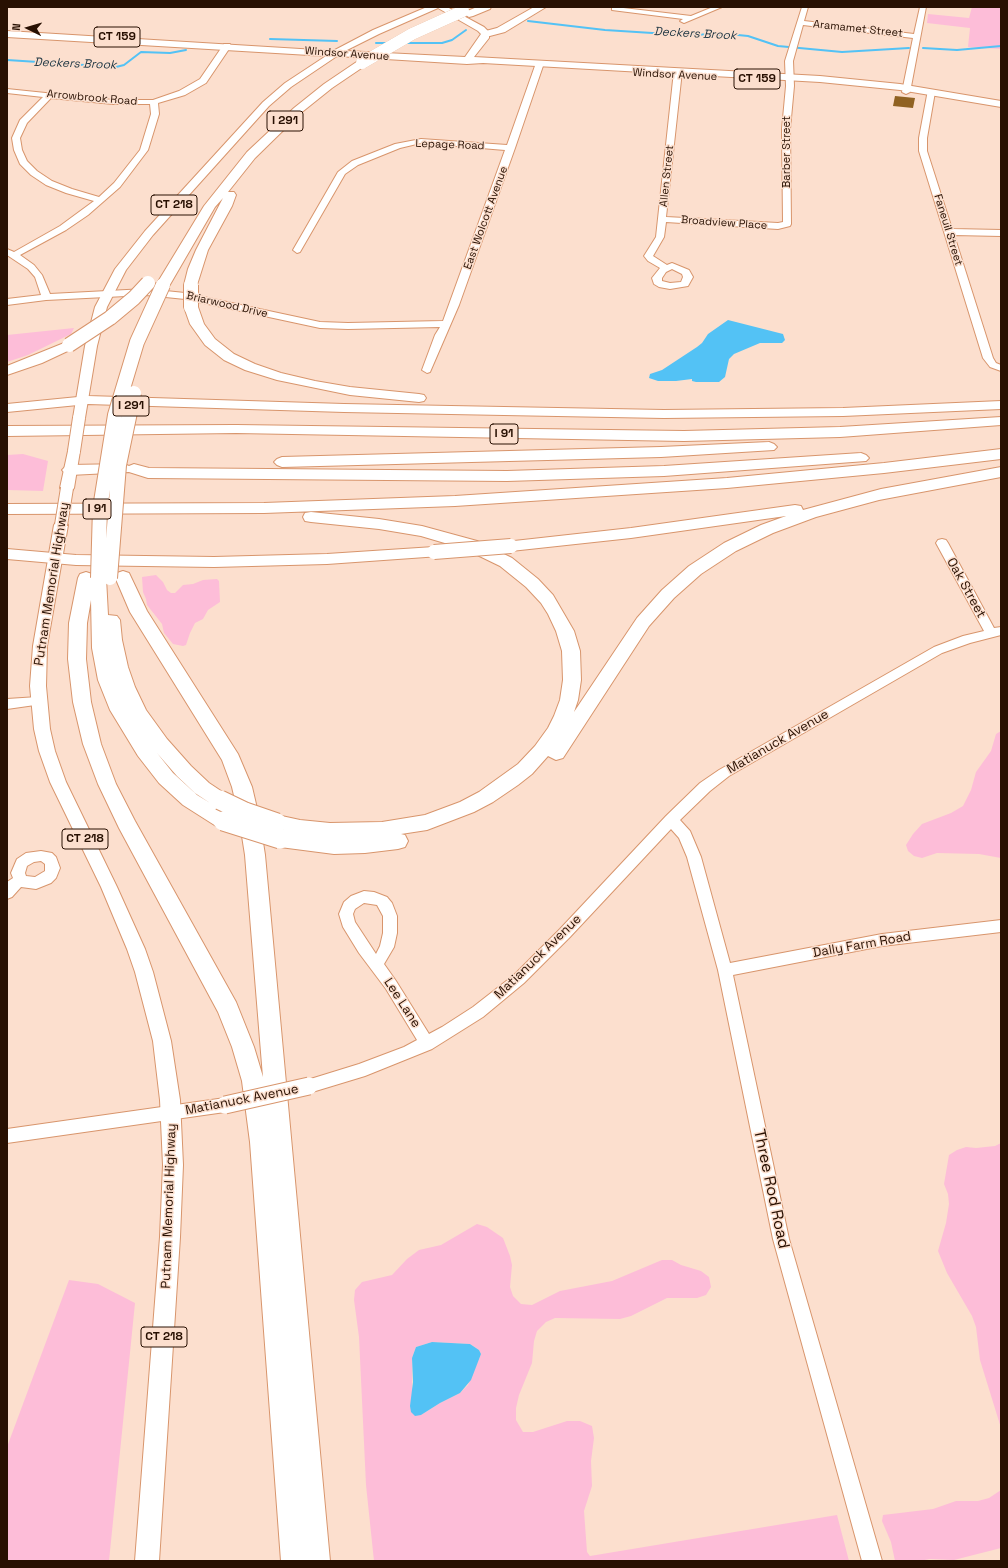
<!DOCTYPE html>
<style>
body{margin:0}
#map{position:relative;width:1008px;height:1568px;overflow:hidden;background:#fcdfce;font-family:"Space Grotesk",sans-serif}
canvas{display:block}
.frame{position:absolute;inset:0;border:8px solid #281002;pointer-events:none}
.north{position:absolute;left:8px;top:8px;width:40px;height:40px;-webkit-text-stroke:3px #fcdfce;paint-order:stroke;rotate:275deg;font-size:11px;font-weight:700;line-height:16px;text-align:center;color:#281002}
.north::after{content:'';display:block;margin:auto;width:14px;height:18px;background:#281002;clip-path:polygon(50% 0,100% 100%,50% 72%,0 100%)}
</style>
<div id="map">
<canvas width="1008" height="1568"></canvas>
<div class="frame"></div>
<div class="north">N</div>
</div>
<script>
const context = document.querySelector('canvas').getContext('2d');
context.lineJoin = 'round';
function fillPath(path, color) { context.fillStyle = color; context.fill(path, 'evenodd'); }
const toPath = rows => new Path2D(rows.map(r => 'M' + r).join(''));
function trace(path, color, width, dash) { context.strokeStyle = color; context.lineWidth = width; context.lineCap = dash ? 'butt' : 'round'; context.setLineDash(dash || []); context.stroke(path); }
function write(font, color, halo, rows, align = 'center') {
  context.font = font + ' "Space Grotesk",sans-serif'; context.lineWidth = 3; context.setLineDash([]); context.textBaseline = 'middle'; context.strokeStyle = halo; context.fillStyle = color; for (const [text, x, y, turn = 0] of rows) {
    context.save(); context.translate(x, y); context.rotate((+turn || 0) * Math.PI / 180); context.textAlign = isNaN(turn) ? turn : align; if (halo) context.strokeText(text, 0, 0); context.fillText(text, 0, 0); context.restore();
  }
}
fillPath(toPath([
 [972,7,1001,7,1001,49,968,47,970,28,927,23,928,14,969,18],
 [74,328,71,334,28,355,7,362,7,335],
 [23,454,48,461,43,491,7,490,7,455],
 [156,575,163,582,167,590,171,593,175,593,183,585,193,584,203,580,217,579,219,581,220,602,208,610,203,619,195,623,190,633,186,645,183,646,173,644,164,633,162,624,147,605,146,599,143,592,142,577],
 [1001,731,1001,858,979,854,937,853,922,858,914,856,908,851,906,845,913,834,922,824,951,813,963,806,971,790,976,772,991,751,996,734],
 [1001,1143,1001,1428,980,1360,976,1327,972,1316,947,1273,938,1251,946,1223,949,1204,948,1194,944,1184,949,1155,957,1150,966,1147,976,1148,995,1146],
 [477,1224,487,1227,503,1238,510,1256,512,1265,510,1287,513,1296,521,1304,532,1305,560,1291,612,1281,662,1260,672,1260,681,1265,701,1271,709,1277,711,1287,706,1295,697,1298,667,1298,631,1316,620,1319,555,1318,546,1322,537,1331,534,1341,532,1363,519,1395,516,1408,516,1420,523,1432,533,1432,567,1421,580,1421,592,1426,594,1438,591,1461,592,1486,584,1511,587,1552,590,1556,837,1515,849,1561,374,1561,366,1485,359,1337,354,1300,355,1290,362,1282,392,1275,407,1259,419,1250,441,1245],
 [432,1342,470,1344,479,1350,481,1354,468,1385,460,1393,440,1403,421,1415,412,1387,412,1358,416,1347],
 [69,1280,98,1284,135,1303,109,1561,7,1561,7,1447],
 [1001,1490,1001,1548,954,1560,930,1559,919,1561,895,1561,891,1542,882,1521,883,1515,933,1509,956,1501,978,1501,989,1498]
]), '#fdbdd8');
fillPath(toPath([
 [728,320,783,334,785,340,782,343,760,343,734,354,729,359,725,377,719,382,696,382,692,381,692,379,676,381,658,381,649,378,650,374,662,370,697,347,702,343,708,334],
 [432,1342,470,1344,479,1350,481,1354,471,1380,460,1393,440,1403,421,1415,415,1416,411,1412,410,1406,413,1382,412,1358,416,1347]
]), '#53c2f5');
trace(toPath([
 [528,21,605,30,668,34,738,35,748,36,778,46,842,52,909,48],
 [270,39,337,41],
 [376,43,389,43],
 [403,43,442,43,452,40,466,30],
 [923,48,957,50,1001,46],
 [7,60,116,67,124,65,141,52,170,53,186,50]
]), '#53c2f5', 2);
fillPath(toPath([
 [895,96,915,98,913,108,893,106]
]), '#906222');
const minor = toPath([
 [615,7,691,16,713,7,722,7,684,23,680,21,683,19,612,10,612,8,615,7],
 [802,7,808,7,804,21,914,34,920,7,926,7,910,92,906,94,902,92,913,38,803,25,793,61,794,86,790,129,791,224,790,226,778,229,666,222,664,237,653,256,667,265,672,263,689,270,693,277,688,286,670,289,659,287,654,284,652,278,660,268,648,261,644,256,656,237,674,71,678,69,682,71,666,217,778,223,783,222,782,129,786,86,785,61,802,7],
 [672,269,682,274,683,277,681,282,670,283,662,281,662,278,666,272,672,269],
 [224,44,230,44,231,46,206,83,185,95,158,103,159,114,148,150,120,187,88,215,66,230,20,255,34,265,42,275,50,294,146,289,185,293,320,322,348,323,443,321,505,150,421,143,400,148,358,165,345,174,300,252,297,253,293,250,338,172,352,161,395,144,421,139,507,145,536,63,537,61,543,61,544,63,515,148,459,305,430,372,427,373,422,370,435,335,440,327,348,329,320,328,185,299,146,295,46,300,7,305,7,299,41,295,35,277,28,269,7,255,7,249,14,252,60,226,94,201,66,193,46,185,31,175,20,164,14,150,12,138,20,120,43,97,7,93,7,89,113,100,153,100,179,91,200,79,224,44],
 [51,98,113,104,150,104,151,114,140,150,114,183,99,197,72,189,52,181,37,171,27,161,22,150,20,138,27,123,51,98],
 [928,90,931,90,935,92,927,138,927,151,952,229,1001,230,1001,236,954,235,993,358,996,363,1001,365,1001,371,990,367,983,358,919,151,919,138,928,90],
 [942,539,946,540,948,543,994,628,1001,627,1001,635,970,643,942,653,729,776,710,791,680,820,690,831,701,857,730,963,882,934,1001,920,1001,932,882,946,733,975,789,1239,882,1561,862,1561,773,1239,718,970,687,857,679,838,671,829,570,937,524,983,483,1017,432,1049,365,1076,309,1093,304,1091,301,1086,304,1081,359,1064,404,1047,417,1040,386,989,359,953,343,927,339,914,344,902,351,896,364,891,374,892,387,897,392,903,397,916,397,933,394,947,384,964,396,981,429,1034,442,1027,473,1007,514,975,560,929,666,816,700,783,719,770,934,647,963,636,984,631,936,543,938,540,942,539],
 [364,903,377,905,383,916,383,933,380,946,376,954,355,922,353,914,355,909,364,903],
 [38,697,42,698,44,701,42,704,7,709,7,699,38,697],
 [41,851,52,853,56,857,60,868,56,878,51,883,36,889,21,887,12,897,7,899,7,882,13,878,11,873,17,859,26,853,41,851],
 [41,861,45,864,45,871,35,877,26,876,25,873,27,866,34,862,41,861],
 [225,1098,230,1100,233,1105,230,1110,225,1112,7,1143,7,1129,225,1098]
]);
const major = toPath([
 [427,7,447,7,484,27,489,32,489,38,474,57,820,76,900,84,1001,101,1001,107,900,90,820,82,483,63,467,64,337,56,291,87,269,106,153,235,126,270,107,307,97,346,85,418,83,421,75,421,73,418,85,346,95,307,115,269,145,231,263,102,285,83,326,56,7,37,7,31,333,51,373,30,427,7],
 [438,8,478,31,481,34,465,57,345,51,379,34,438,8],
 [74,447,79,448,80,451,74,488,72,491,67,492,62,491,60,488,68,451,69,448,74,447],
 [61,521,66,522,68,525,47,646,46,686,50,729,55,751,66,782,117,887,145,949,153,972,171,1041,180,1100,183,1165,180,1237,159,1561,135,1561,160,1237,163,1165,160,1100,153,1041,135,972,127,949,101,887,50,782,39,751,34,729,30,686,33,646,54,525,56,522,61,521]
]);
const highway = toPath([
 [477,7,491,7,490,9,473,16,469,17,464,14,465,12,477,7],
 [534,7,546,7,505,32,486,37,481,34,482,32,497,28,534,7],
 [362,60,367,63,366,65,332,88,302,112,255,158,228,192,234,192,236,195,232,206,208,250,196,288,191,289,186,288,184,285,188,269,196,250,223,198,215,207,168,288,158,288,156,285,204,206,247,152,294,108,324,84,358,61,362,60],
 [191,303,196,304,198,307,204,324,215,339,234,354,255,364,281,373,315,381,350,387,419,394,424,395,426,398,424,401,419,402,350,395,277,380,245,370,224,360,205,345,190,324,184,307,186,304,191,303],
 [69,341,74,342,76,345,74,348,42,363,7,375,7,366,69,341],
 [88,396,344,404,664,410,843,408,1001,401,1001,409,843,416,664,418,344,412,88,404,7,412,7,404,88,396],
 [1001,417,1001,425,840,437,684,441,236,433,7,436,7,426,236,425,684,431,840,427,1001,417],
 [769,442,774,444,777,447,774,450,661,457,282,467,277,465,274,462,277,459,282,457,661,447,769,442],
 [1001,449,1001,459,884,473,727,488,455,506,264,513,7,514,7,504,264,503,455,496,727,478,884,463,1001,449],
 [861,453,866,455,869,458,866,461,664,476,507,481,148,478,129,472,70,475,65,473,62,470,65,467,70,465,124,464,129,466,134,464,149,468,507,471,664,466,861,453],
 [1001,467,1001,477,879,500,816,517,773,533,736,551,701,574,674,598,649,626,563,758,556,760,548,756,532,774,518,785,493,802,474,812,427,830,401,834,405,835,408,841,405,847,398,849,365,853,334,854,280,847,273,844,270,839,273,834,280,831,270,828,267,823,270,818,277,815,300,820,330,823,382,822,425,815,460,802,479,792,518,764,535,746,548,728,554,716,560,700,563,680,562,651,556,631,548,614,541,603,526,587,500,566,465,549,421,536,379,529,311,522,305,521,303,517,305,513,311,512,379,519,422,526,477,541,512,558,538,579,553,595,574,631,580,651,581,680,578,700,574,712,637,618,662,590,689,566,724,543,761,525,786,516,631,538,511,551,505,550,503,546,505,542,631,528,795,505,801,506,803,510,881,489,1001,467],
 [434,547,440,548,442,552,440,556,327,564,214,567,76,565,7,559,7,549,76,555,214,557,327,554,434,547],
 [123,571,129,573,147,611,238,754,252,787,259,817,265,855,330,1561,281,1561,250,1142,242,1081,232,1047,218,1012,119,828,98,784,83,744,73,702,68,659,69,623,78,578,80,574,86,572,92,574,98,572,104,574,106,578,108,615,117,616,120,620,122,640,128,667,135,687,146,710,167,739,191,766,209,783,227,795,230,800,227,805,220,807,214,805,230,816,233,821,230,826,223,829,216,826,183,805,159,783,138,756,110,710,98,680,92,648,91,600,87,623,86,659,91,702,101,744,116,784,135,821,236,1002,254,1047,263,1077,245,855,239,817,232,787,222,760,130,612,115,577,117,573,123,571],
 [157,753,177,776,195,793,210,803,197,795,173,773,157,753]
]);
trace(minor, '#d8956c', 2);
trace(major, '#d8956c', 2);
trace(highway, '#d8956c', 2);
fillPath(minor, '#fff');
fillPath(major, '#fff');
fillPath(highway, '#fff');
const minorBridge = toPath([
 [225,1105,309,1086]
]);
const majorBridge = toPath([
 [74,451,79,418],
 [61,525,67,488]
]);
const highwayBridgeFar2 = toPath([
 [362,63,412,34,463,11]
]);
const highwayBridgeFar1 = toPath([
 [191,285,191,307],
 [69,345,110,318,134,298,148,283],
 [434,552,511,546],
 [98,578,100,508,115,415,137,342,163,285],
 [110,578,119,465,134,393]
]);
const highwayBridge = toPath([
 [220,800,245,812,277,823],
 [223,821,280,839]
]);
trace(minorBridge, '#d8956c', 19, []);
trace(majorBridge, '#d8956c', 14, []);
trace(highwayBridgeFar2, '#d8956c', 12, []);
trace(highwayBridgeFar1, '#d8956c', 16, []);
trace(highwayBridge, '#d8956c', 21, []);
trace(minorBridge, '#fff', 17);
trace(majorBridge, '#fff', 12);
trace(highwayBridgeFar2, '#fff', 12);
trace(highwayBridgeFar1, '#fff', 14);
trace(highwayBridge, '#fff', 19);
write('11px', '#281002', '#fcdfce', [
 ["Aramamet Street",858,29,6],
 ["Windsor Avenue",347,54,4],
 ["Windsor Avenue",675,75,3],
 ["Arrowbrook Road",92,98,5],
 ["Lepage Road",450,145,2],
 ["Barber Street",787,152,-90],
 ["Allen Street",667,176,-84],
 ["East Wolcott Avenue",486,218,-70],
 ["Broadview Place",724,223,4],
 ["Faneuil Street",948,230,73],
 ["Briarwood Drive",227,305,13]
]);
write('italic 12px', '#1d3542', '#fcdfce', [
 ["Deckers Brook",695,34,3],
 ["Deckers Brook",75,64,2]
]);
for (const [x, y, w] of [
 [117,37,46],
 [757,79,46],
 [285,121,36],
 [174,205,46],
 [131,406,36],
 [504,434,28],
 [97,509,28],
 [85,839,46],
 [164,1337,46]
]) { const box = new Path2D(); box.roundRect(x - w / 2, y - 10, w, 20, 3); context.fillStyle = '#fcdfce'; context.fill(box); trace(box, '#281002', 1); }
write('bold 12px', '#281002', null, [
 ["CT 159",117,37],
 ["CT 159",757,79],
 ["I 291",285,121],
 ["CT 218",174,205],
 ["I 291",131,406],
 ["I 91",504,434],
 ["I 91",97,509],
 ["CT 218",85,839],
 ["CT 218",164,1337]
]);
write('13px', '#281002', '#fcdfce', [
 ["Putnam Memorial Highway",52,584,-81],
 ["Oak Street",966,588,61],
 ["Matianuck Avenue",778,742,-30],
 ["Dally Farm Road",862,945,-10],
 ["Matianuck Avenue",538,957,-44],
 ["Lee Lane",402,1003,57],
 ["Matianuck Avenue",242,1100,-11],
 ["Putnam Memorial Highway",169,1206,-88]
]);
write('16px', '#281002', '#fcdfce', [
 ["Three Rod Road",771,1189,78]
]);
</script>
